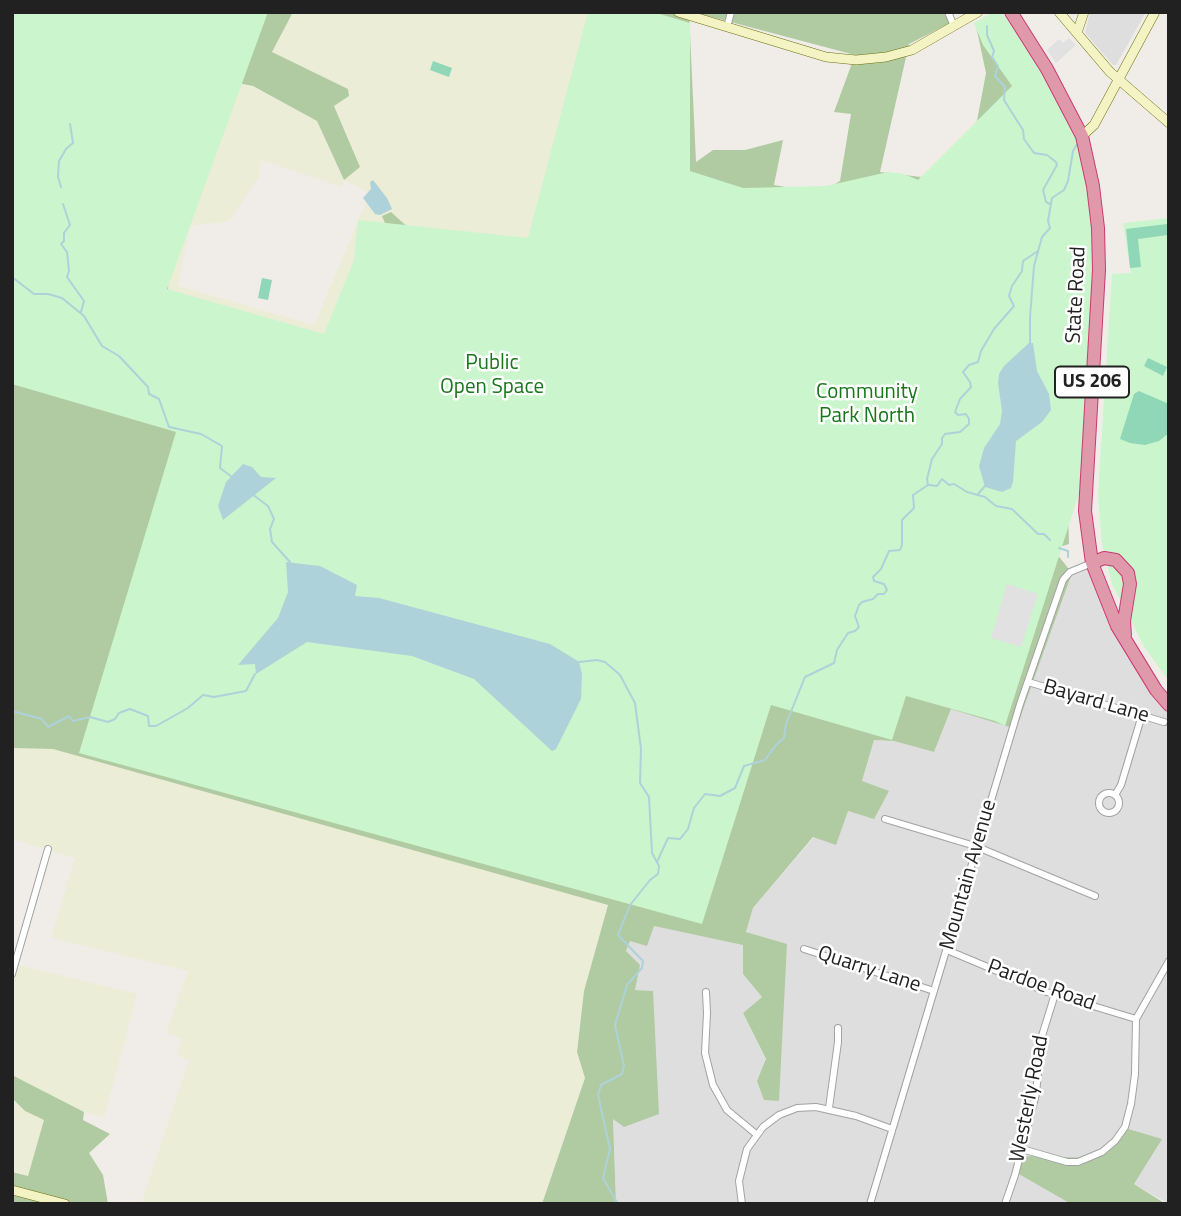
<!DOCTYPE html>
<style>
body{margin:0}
#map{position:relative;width:1181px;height:1216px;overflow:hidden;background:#f0ede8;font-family:"Titillium Web",sans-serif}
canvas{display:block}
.frame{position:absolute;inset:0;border:14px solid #212121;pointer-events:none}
</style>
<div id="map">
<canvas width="1181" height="1216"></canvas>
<div class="frame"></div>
</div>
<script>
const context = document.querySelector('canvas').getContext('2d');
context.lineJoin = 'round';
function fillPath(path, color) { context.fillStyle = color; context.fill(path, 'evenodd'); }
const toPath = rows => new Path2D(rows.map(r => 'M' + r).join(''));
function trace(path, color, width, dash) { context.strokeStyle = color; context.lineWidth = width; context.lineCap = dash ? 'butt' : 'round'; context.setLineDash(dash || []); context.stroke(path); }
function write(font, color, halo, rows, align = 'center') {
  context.font = font + ' "Titillium Web",sans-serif'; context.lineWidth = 5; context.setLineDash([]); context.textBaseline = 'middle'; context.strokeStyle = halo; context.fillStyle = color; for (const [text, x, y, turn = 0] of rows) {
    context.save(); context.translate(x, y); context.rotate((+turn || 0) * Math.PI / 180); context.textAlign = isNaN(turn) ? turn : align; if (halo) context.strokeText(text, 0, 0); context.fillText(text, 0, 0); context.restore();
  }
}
fillPath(toPath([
 [1090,12,1146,12,1116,65,1113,65,1085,33],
 [1092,563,1099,586,1169,705,1169,1204,1134,1184,1094,1158,1017,1173,1071,1204,616,1204,613,1118,653,991,635,990,626,951,629,941,654,926,743,944,743,974,762,997,743,1013,766,1060,764,1100,787,945,746,932,753,908,814,837,848,811,874,818,862,781,874,740,894,741,934,752,951,709,1072,573]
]), '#dfdede');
fillPath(toPath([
 [293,12,655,12,661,302,440,356,166,330,171,90,224,81,253,86,317,121,343,179,360,167,334,105,349,96,348,89,272,52],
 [261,160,342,187,344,180,370,193,314,325,178,286,190,226,229,221,259,176],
 [12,748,53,749,608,905,584,991,577,1052,585,1078,542,1204,141,1204,189,1060,177,1055,182,1039,166,1033,188,971,51,938,75,858,12,839],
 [19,965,137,994,104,1118,84,1112,12,1075,12,977],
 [12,1098,25,1111,45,1119,28,1176,12,1172]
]), '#ecedd6');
fillPath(toPath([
 [12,12,293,12,272,52,348,89,349,96,334,106,360,167,344,180,317,121,253,86,197,75,171,229,166,330,440,356,382,216,391,212,446,262,661,302,655,12,689,12,696,162,713,150,745,150,783,140,774,185,821,193,840,181,851,114,834,112,855,55,693,12,947,12,952,22,909,44,880,172,921,177,929,181,973,142,986,73,976,26,1057,122,1069,544,1053,549,1072,573,1016,729,951,709,934,752,894,741,874,740,862,781,889,791,874,819,848,811,836,845,813,837,753,908,746,932,787,944,779,1101,764,1100,757,1081,766,1059,743,1013,762,997,743,974,743,945,654,926,647,946,630,941,626,951,640,965,635,990,653,991,659,1114,624,1127,613,1119,616,1204,542,1204,585,1078,577,1052,584,991,608,905,53,749,12,748],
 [12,1075,84,1112,83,1120,110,1134,89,1153,103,1175,108,1204,12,1204,12,1172,28,1176,44,1120,25,1111,12,1098],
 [1125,1128,1162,1139,1134,1184,1166,1204,1071,1204,1017,1173,1022,1156,1094,1158]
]), '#b0cba1');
fillPath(toPath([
 [12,12,268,12,167,289,324,334,354,260,358,220,528,238,588,12,653,12,690,23,690,171,743,188,826,186,888,172,904,174,918,180,1012,86,983,45,974,23,993,12,1000,12,1011,22,1045,74,1075,131,1082,151,1095,238,1082,484,1005,726,995,721,906,696,892,740,771,705,702,924,79,753,176,432,12,384],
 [1169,218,1169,681,1145,648,1112,584,1102,545,1098,494,1112,274,1131,273,1123,223]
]), '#cbf5cc');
fillPath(toPath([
 [433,61,452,68,449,77,430,70],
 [1167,224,1168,235,1138,239,1141,267,1130,268,1126,229],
 [262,278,272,280,268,300,258,298],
 [1148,358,1167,367,1163,376,1144,366],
 [1139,391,1169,404,1169,433,1159,441,1145,445,1130,443,1120,439,1134,394]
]), '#8fd7b7');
fillPath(toPath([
 [1069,38,1076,45,1056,63,1047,50,1059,39,1063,43],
 [1007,584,1038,594,1021,647,991,638]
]), '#e1e1e1');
fillPath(toPath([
 [373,180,387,198,392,209,380,215,375,214,363,198,371,189,370,182],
 [1029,343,1033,343,1037,371,1049,394,1051,410,1042,422,1016,441,1013,482,1011,488,1002,492,985,487,979,466,981,459,984,448,1000,424,1002,411,998,383,999,374,1004,366],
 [243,464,252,467,261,477,276,478,223,520,218,506,226,482],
 [286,562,320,566,357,585,355,596,379,598,550,644,576,660,579,662,582,674,581,699,556,749,552,751,474,679,412,656,307,642,256,674,255,664,238,665,278,618,288,592]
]), '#aed2d9');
trace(toPath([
 [987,26,987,35,994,51,992,57,998,66,995,76,1005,87,1004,100,1023,130,1024,139,1034,153,1047,155,1056,162,1057,165,1043,190,1046,202,1050,204],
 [61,187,58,177,59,161,66,149,73,143,70,124],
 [63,204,70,225,64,233,64,241,61,244,67,252,69,271,67,277,84,301,81,312],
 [12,277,34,294,48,294,62,298,84,316,102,346,119,356,148,387,149,394,159,399,169,427,201,434,222,446,220,468,232,477],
 [1030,344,1030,317,1034,266,1042,237,1050,228,1048,221,1052,198,1064,190,1068,181,1073,151,1077,144],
 [929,485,937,486,942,479,949,485,954,484,967,492,985,497,996,506,1012,509,1038,534,1044,534,1050,540],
 [252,494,268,506,274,519,270,529,272,542,290,562],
 [978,494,985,486],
 [1059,548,1068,551,1068,557],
 [579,662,597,660,605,662,620,675,635,703,641,749,640,783,649,797,652,853,659,866,658,874,650,880,630,905,618,935,643,961,642,968,627,985,615,1025,624,1066,622,1074,601,1085,598,1095,610,1149,603,1178,618,1204],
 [12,711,42,719,48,727,69,716,73,721,90,717,108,722,115,719,119,713,130,709,148,716,149,726,156,726,188,708,203,695,214,697,246,691,255,674],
 [657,862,668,838,680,839,688,829,694,808,705,794,720,796,735,788,744,766,765,760,775,746,784,738,786,724,805,677,834,663,837,650,848,633,855,631,859,627,855,616,859,605,862,602,873,599,878,594,884,594,887,590,884,584,874,581,873,577,881,569,889,551,900,550,902,545,902,520,914,508,913,495,928,485,927,479,932,459,942,444,942,438,945,434,960,432,969,424,969,419,966,414,958,415,955,412,960,399,971,387,970,382,963,372,969,365,978,362,981,351,994,329,1014,306,1009,296,1012,286,1022,271,1023,261,1038,251]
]), '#aed2d9', 2);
const street = toPath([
 [948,12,954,26],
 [727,27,731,12],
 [1028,682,1164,722],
 '1099 803a10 10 0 1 1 20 0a10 10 0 1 1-20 0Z',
 [1115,795,1121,785,1142,715],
 [885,819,975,846,1095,896],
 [804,949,934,991],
 [947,950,1047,992,1136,1019],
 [12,974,48,849],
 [706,992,707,1013,705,1053,713,1085,727,1110,756,1134],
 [829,1108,838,1042,838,1028],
 [1022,1149,1067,1162,1078,1162,1102,1152,1115,1141,1125,1127,1131,1104,1135,1074,1136,1019,1169,961],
 [742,1204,739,1181,747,1149,763,1127,779,1115,797,1108,816,1107,856,1116,892,1129],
 [870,1204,1020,704,1063,580,1070,572,1092,563],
 [1005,1204,1015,1175,1036,1094,1041,1039,1055,994]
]);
const secondary = toPath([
 [678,12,826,57,856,60,886,57,912,50,978,12],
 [1059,12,1110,72,1169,123],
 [1077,33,1084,12],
 [1082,136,1094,125,1155,12],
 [12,1190,65,1204]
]);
const highway = toPath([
 [1011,12,1047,69,1082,136,1093,186,1098,228,1099,270,1085,511,1092,563,1117,626,1156,690,1169,705],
 [1092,563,1104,558,1116,560,1128,573,1130,584,1124,621,1125,635]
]);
trace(street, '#a2a2a2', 8);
trace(secondary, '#6b6f10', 10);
trace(highway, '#ca3a74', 14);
trace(street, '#fff', 6);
trace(secondary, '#f4f3c3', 9);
trace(highway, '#df99aa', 12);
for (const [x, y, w] of [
 [1092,382,74]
]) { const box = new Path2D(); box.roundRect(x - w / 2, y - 15.5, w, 31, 5); context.fillStyle = '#fff'; context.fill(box); trace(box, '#212121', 2); }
write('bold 19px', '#212121', null, [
 ["US 206",1092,382]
]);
write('21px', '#212121', '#fff', [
 ["State Road",1077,295,-87],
 ["Bayard Lane",1096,702,16],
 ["Mountain Avenue",969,875,-74],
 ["Quarry Lane",869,970,18],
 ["Pardoe Road",1041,986,20],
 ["Westerly Road",1030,1099,-79]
]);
write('21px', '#177619', '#fff', [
 ["Public",492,364],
 ["Open Space",492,388],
 ["Community",867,393],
 ["Park North",867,417]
]);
</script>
